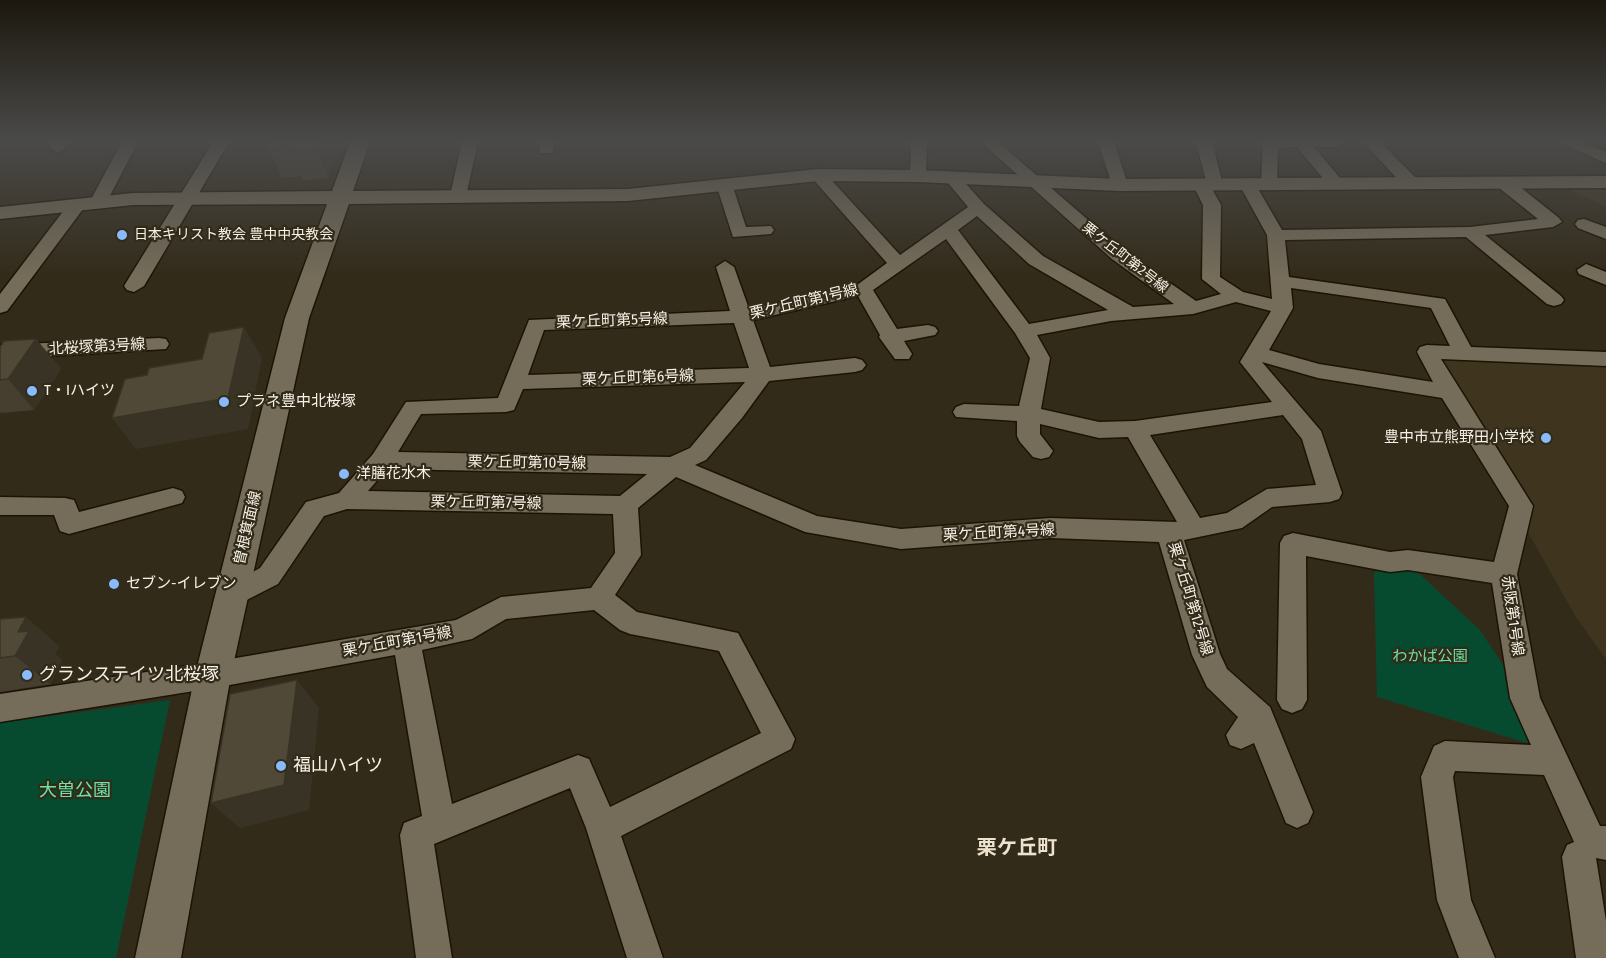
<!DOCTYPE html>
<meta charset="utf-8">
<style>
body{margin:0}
canvas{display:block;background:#332b1a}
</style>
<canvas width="1606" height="958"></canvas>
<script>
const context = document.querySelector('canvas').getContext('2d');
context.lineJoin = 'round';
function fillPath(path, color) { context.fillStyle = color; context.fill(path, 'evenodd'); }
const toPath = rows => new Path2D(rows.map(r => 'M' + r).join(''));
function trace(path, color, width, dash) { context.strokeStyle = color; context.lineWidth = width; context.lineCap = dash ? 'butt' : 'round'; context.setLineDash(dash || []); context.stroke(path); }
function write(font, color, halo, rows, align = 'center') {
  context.font = font + ' "Fira Sans Condensed","Noto Sans JP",sans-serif'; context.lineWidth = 4.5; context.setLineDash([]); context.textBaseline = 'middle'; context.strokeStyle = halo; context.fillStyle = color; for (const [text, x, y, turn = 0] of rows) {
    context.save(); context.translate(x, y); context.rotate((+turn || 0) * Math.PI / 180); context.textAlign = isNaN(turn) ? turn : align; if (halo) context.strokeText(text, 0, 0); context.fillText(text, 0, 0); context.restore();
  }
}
fillPath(toPath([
 [1606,189,1606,207,1570,190],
 [1443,358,1606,366,1606,659,1576,617,1525,527,1533,510,1439,364]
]), '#3f341d');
fillPath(toPath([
 [1412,567,1480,630,1512,679,1535,742,1524,742,1377,697,1374,572],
 [170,700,116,958,0,958,0,723]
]), '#064b2f');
fillPath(toPath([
 [1566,142,1606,142,1606,162,1570,149,1566,142]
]), '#081818');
const minor = toPath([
 [53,142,70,142,63,150,57,152,49,147,53,142],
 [122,142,138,142,104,207,92,207,89,203,122,142],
 [213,142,229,142,144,286,134,292,127,290,124,286,213,142],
 [462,142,478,142,466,196,458,201,450,196,462,142],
 [539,142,555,142,552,153,540,153,539,142],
 [911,142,927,142,926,176,924,179,912,179,910,176,911,142],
 [981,142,998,142,1124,251,1196,301,1221,294,1202,279,1203,205,1193,185,1195,181,1206,181,1196,142,1212,142,1223,185,1221,189,1212,189,1221,205,1220,277,1243,292,1272,299,1267,235,1240,186,1242,182,1254,182,1282,230,1470,227,1538,219,1498,187,1496,183,1498,179,1504,178,1510,179,1559,218,1562,222,1553,227,1485,235,1561,296,1564,300,1561,304,1554,306,1547,304,1466,237,1285,240,1289,277,1445,299,1471,347,1606,352,1606,366,1441,359,1533,506,1517,574,1540,698,1600,826,1606,826,1606,860,1596,858,1606,921,1606,958,1576,958,1562,857,1567,845,1574,842,1544,775,1455,771,1453,777,1471,900,1495,958,1459,958,1437,900,1421,777,1434,746,1445,741,1531,745,1510,698,1492,583,1408,570,1390,572,1306,556,1307,700,1302,709,1292,713,1282,709,1277,700,1280,543,1284,536,1293,533,1390,552,1408,550,1494,562,1509,506,1442,398,1318,378,1262,362,1321,431,1342,493,1339,499,1330,502,1272,507,1242,528,1184,540,1220,654,1227,669,1270,707,1313,812,1308,823,1297,828,1286,823,1254,743,1241,749,1230,745,1226,735,1238,717,1207,687,1192,655,1159,542,1050,538,901,549,805,532,676,477,638,508,641,555,615,595,637,612,738,633,795,739,791,749,621,836,663,958,627,958,586,828,570,788,434,844,452,958,416,958,400,835,404,823,422,816,395,655,213,688,0,722,0,694,213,662,456,620,501,597,591,588,615,553,613,514,347,509,324,516,278,584,233,607,223,604,220,596,223,588,260,568,306,502,339,493,373,454,406,402,498,398,529,320,730,311,716,267,725,261,734,267,749,309,857,285,887,263,812,178,810,175,812,172,824,172,900,255,968,207,944,178,952,173,958,175,984,204,1043,256,1133,307,1174,304,1112,259,981,142],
 [977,216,1029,264,1108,310,1029,324,958,230,977,216],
 [946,239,1015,333,1030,358,1019,406,964,404,956,407,953,412,956,417,1017,421,1017,436,1020,442,1033,457,1041,459,1049,457,1053,451,1040,434,1040,424,1099,438,1128,437,1177,522,1050,518,901,529,817,516,695,465,706,460,742,418,769,381,855,372,862,370,866,365,862,360,855,358,770,367,753,320,858,296,880,335,879,337,895,359,909,359,912,354,904,341,935,335,938,331,935,327,928,325,897,329,873,290,946,239],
 [1291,288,1431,308,1450,346,1427,345,1420,347,1417,352,1433,382,1319,364,1269,350,1293,308,1291,288],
 [1236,302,1271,311,1240,362,1272,402,1135,421,1099,422,1041,409,1050,358,1037,335,1111,321,1193,314,1236,302],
 [734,323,749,368,528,375,544,330,734,323],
 [745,382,690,448,670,457,398,452,421,414,506,412,514,410,523,389,745,382],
 [1283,415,1302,439,1316,485,1267,489,1227,513,1200,518,1150,435,1283,415],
 [387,469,647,474,620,496,368,491,387,469],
 [594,610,620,630,630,634,719,651,761,733,610,807,589,759,578,755,452,804,422,650,472,639,506,619,594,610],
 [1098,142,1114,142,1128,185,1126,189,1114,189,1112,185,1098,142],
 [1263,142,1345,142,1337,147,1314,147,1345,184,1337,189,1331,188,1297,147,1278,148,1277,185,1275,189,1263,189,1261,185,1263,142],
 [1363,142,1380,142,1418,180,1420,184,1418,188,1406,188,1363,142],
 [1559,142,1580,142,1606,152,1606,163,1559,142],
 [724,179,732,184,746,227,771,226,774,230,771,234,733,237,716,184,724,179],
 [77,200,86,205,7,311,0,313,0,294,71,201,77,200],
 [1584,219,1606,227,1606,239,1578,228,1575,224,1578,220,1584,219],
 [1586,264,1606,272,1606,285,1579,274,1577,270,1586,264],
 [159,338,166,339,169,344,166,349,0,359,0,345,159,338],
 [173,488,182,491,185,497,182,503,69,534,60,531,54,515,0,515,0,497,65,498,74,500,79,512,173,488]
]);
const tertiary = toPath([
 [350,142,370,142,353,191,628,189,818,169,918,170,1120,179,1606,176,1606,188,1120,191,918,182,818,181,628,201,349,204,309,318,231,675,181,958,135,958,195,675,285,318,327,204,133,205,0,219,0,207,133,193,332,191,350,142]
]);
trace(minor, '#1b1304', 3);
trace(tertiary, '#1b1304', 3);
fillPath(minor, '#756c59');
fillPath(tertiary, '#756c59');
fillPath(toPath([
 [343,142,328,178,303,180,301,176,282,178,269,149],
 [36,339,61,369,34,410,1,413,0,412,0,347],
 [0,619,59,646,55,654,62,660,50,684,0,692]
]), '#463f2f');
fillPath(toPath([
 [320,142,343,142,328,178,316,150],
 [244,327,262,358,248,429,136,449,112,418,228,398],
 [36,339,61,369,34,410,8,379],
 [26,617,59,646,55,654,62,660,50,684,15,656,18,632],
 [297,680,319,708,309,810,240,828,211,803]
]), '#393326');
const building = toPath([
 [273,142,320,142,316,150,290,152,292,148,269,149,273,142],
 [244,327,228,398,112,418,125,379,147,375,149,368,202,359,209,333,244,327],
 [36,339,8,379,0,380,0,347,4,341,36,339],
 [26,617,18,632,29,631,15,656,0,658,0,619,26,617],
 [297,680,284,785,211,803,230,694,297,680]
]);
fillPath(building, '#514937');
trace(building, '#393326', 1.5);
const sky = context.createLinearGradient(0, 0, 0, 276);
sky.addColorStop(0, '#1c180e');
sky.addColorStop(0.51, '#4a4a49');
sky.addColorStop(1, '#4a4a4900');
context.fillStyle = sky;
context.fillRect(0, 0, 1606, 276);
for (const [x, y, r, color] of [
 [122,235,6,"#89bafc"],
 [32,391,6,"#89bafc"],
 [224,402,6,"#89bafc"],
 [1546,438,6,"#89bafc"],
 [344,474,6,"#89bafc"],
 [114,584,6,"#89bafc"],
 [27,675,6,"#89bafc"],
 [281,766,6,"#89bafc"]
]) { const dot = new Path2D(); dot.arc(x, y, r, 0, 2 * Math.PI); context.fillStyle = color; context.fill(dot); trace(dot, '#332b1a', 2); }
write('14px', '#f6f1e6', '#332b1a', [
 ["日本キリスト教会 豊中中央教会",134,235]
], 'left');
write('14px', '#f6f1e6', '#332b1a', [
 ["栗ケ丘町第2号線",1125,258,38]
]);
write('15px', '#f6f1e6', '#332b1a', [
 ["栗ケ丘町第1号線",804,302,-13],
 ["栗ケ丘町第5号線",612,321,-2],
 ["北桜塚第3号線",97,347,-3],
 ["栗ケ丘町第6号線",638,378,-2],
 ["栗ケ丘町第10号線",527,463,1],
 ["栗ケ丘町第7号線",486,503,1],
 ["曽根箕面線",248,528,-77],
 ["栗ケ丘町第4号線",999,533,-3],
 ["栗ケ丘町第12号線",1190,599,73],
 ["赤阪第1号線",1512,616,82],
 ["栗ケ丘町第1号線",397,642,-10]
]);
write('15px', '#f6f1e6', '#332b1a', [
 ["T・Iハイツ",44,391],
 ["プラネ豊中北桜塚",236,402],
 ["豊中市立熊野田小学校",1534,438,"right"],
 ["洋膳花水木",356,474],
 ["セブン-イレブン",126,584]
], 'left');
write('15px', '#6ae3a7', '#332b1a', [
 ["わかば公園",1430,657]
]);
write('18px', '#f6f1e6', '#332b1a', [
 ["グランステイツ北桜塚",39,675],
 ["福山ハイツ",293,766]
], 'left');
write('18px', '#6ae3a7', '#332b1a', [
 ["大曽公園",75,791]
]);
write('bold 20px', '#ece2cd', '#332b1a', [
 ["栗ケ丘町",1017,848]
]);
</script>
